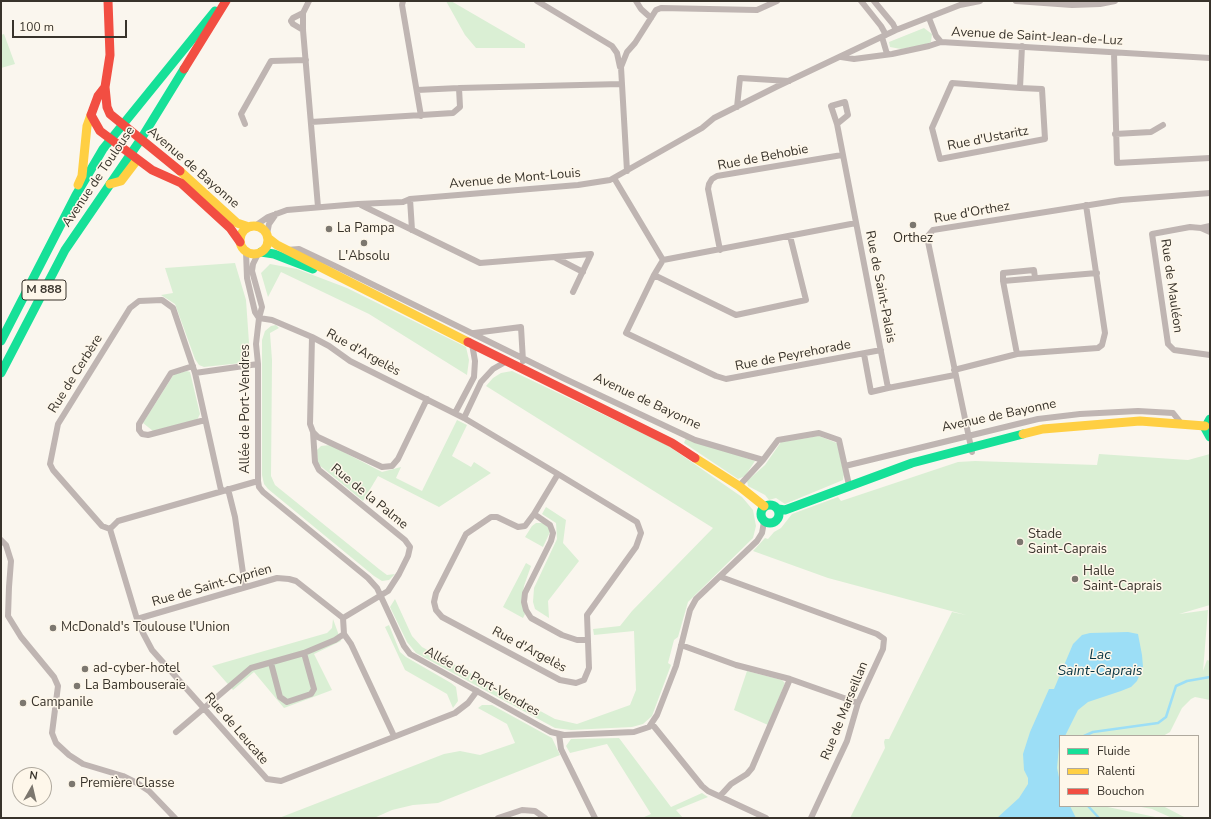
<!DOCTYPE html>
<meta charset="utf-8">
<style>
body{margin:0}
#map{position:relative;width:1211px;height:819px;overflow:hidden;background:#faf6ee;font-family:"Nunito Sans",sans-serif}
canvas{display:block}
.frame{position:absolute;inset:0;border:2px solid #38332b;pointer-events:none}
.legend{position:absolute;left:1059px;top:735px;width:140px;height:72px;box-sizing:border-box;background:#fef7ea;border:1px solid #afa99e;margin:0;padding:5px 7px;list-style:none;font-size:12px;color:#38332b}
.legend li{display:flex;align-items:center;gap:8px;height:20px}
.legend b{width:20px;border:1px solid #afa99e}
.north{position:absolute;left:12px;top:767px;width:40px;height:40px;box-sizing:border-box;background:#fef7ea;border:1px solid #afa99e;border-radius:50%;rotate:8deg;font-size:11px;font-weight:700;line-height:16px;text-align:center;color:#38332b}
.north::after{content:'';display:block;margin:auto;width:14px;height:18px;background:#7c776f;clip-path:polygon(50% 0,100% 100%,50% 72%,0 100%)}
.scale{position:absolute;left:12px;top:20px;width:115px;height:18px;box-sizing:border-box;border:2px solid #38332b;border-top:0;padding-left:5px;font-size:12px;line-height:14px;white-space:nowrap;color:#38332b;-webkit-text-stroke:3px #fef7ea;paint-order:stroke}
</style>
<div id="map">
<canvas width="1211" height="819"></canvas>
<div class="frame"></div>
<ul class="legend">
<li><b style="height:5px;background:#16e098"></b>Fluide</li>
<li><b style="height:5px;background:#ffcf43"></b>Ralenti</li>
<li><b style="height:5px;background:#f24e42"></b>Bouchon</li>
</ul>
<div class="north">N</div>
<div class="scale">100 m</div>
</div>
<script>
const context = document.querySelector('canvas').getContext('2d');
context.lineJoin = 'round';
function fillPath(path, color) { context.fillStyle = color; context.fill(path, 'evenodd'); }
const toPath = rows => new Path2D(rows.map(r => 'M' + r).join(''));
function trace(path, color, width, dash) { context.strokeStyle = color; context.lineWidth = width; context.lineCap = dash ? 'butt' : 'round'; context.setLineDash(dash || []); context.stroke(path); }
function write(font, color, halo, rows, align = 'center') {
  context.font = font + ' "Nunito Sans",sans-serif'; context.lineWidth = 3; context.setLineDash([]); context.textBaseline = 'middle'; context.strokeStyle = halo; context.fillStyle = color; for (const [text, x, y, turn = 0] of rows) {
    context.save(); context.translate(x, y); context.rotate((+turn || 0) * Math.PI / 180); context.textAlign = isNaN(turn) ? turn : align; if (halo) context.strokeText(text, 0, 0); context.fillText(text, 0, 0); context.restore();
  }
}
fillPath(toPath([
 [446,1,451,1,525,44,525,48,476,48,465,35],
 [924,28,932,34,931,42,924,45,901,49,890,47,889,42],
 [4,34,15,64,1,68,1,35],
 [235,263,246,300,250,357,246,361,241,363,204,367,199,365,195,359,175,304,161,295,173,293,165,268],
 [270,264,297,269,347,288,466,347,469,360,467,375,369,314,281,272,268,297,261,273],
 [276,325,279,328,270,333,272,360,271,476,275,485,379,569,387,575,395,574,389,580,382,581,374,576,268,489,264,484,262,475,262,340,265,331,271,326],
 [187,371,190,372,200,414,197,420,153,431,143,423,174,374],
 [512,371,667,445,742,497,753,510,756,526,753,538,688,602,678,637,674,640,668,663,671,665,652,716,643,724,632,727,571,730,555,728,416,653,407,642,390,607,395,599,412,636,422,647,555,719,577,724,630,705,636,690,634,631,594,635,593,629,620,626,632,611,713,528,486,386,493,378,501,373],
 [457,420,467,425,452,456,471,467,474,462,491,473,439,507,378,476,363,501,318,464,317,450,321,446,330,445,382,472,401,467,396,478,422,491],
 [819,436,837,443,844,474,843,480,785,504,776,498,769,500,765,495,748,486,747,481,765,465,781,442],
 [686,438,755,461,745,476,738,479,684,443],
 [1099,454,1188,460,1210,454,1210,605,1179,614,1208,610,1203,671,1207,660,1210,661,1210,700,1195,697,1191,699,1182,708,1170,732,1163,736,1060,736,1060,806,1103,806,1160,818,850,818,885,748,884,742,885,739,889,739,952,612,966,615,828,578,753,551,765,538,768,539,774,532,781,528,792,514,838,497,841,501,958,462,975,461,1097,465],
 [546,507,566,520,563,543,579,561,548,601,549,618,535,609,533,602,534,588,557,539,556,523,542,514],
 [536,523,543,523,548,527,550,532,543,547,525,537,532,526],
 [526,563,531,566,524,586,522,602,525,614,523,618,503,607],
 [333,619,341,641,314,654,332,690,284,708,254,672,233,690,212,666,327,633,332,628],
 [389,625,400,652,406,657,451,683,456,687,458,701,453,708,447,694,405,670,385,627],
 [747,671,782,680,785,683,768,725,734,710],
 [482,705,492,705,552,738,560,755,438,803,413,805,392,810,374,818,279,818,444,754,460,751,480,755,515,743,507,724,478,708],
 [619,738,671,807,702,793,708,797,676,810,683,818,642,818,651,814,607,744,570,753,566,746,571,739],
 [1136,806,1163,806,1186,818,1172,818,1152,809]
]), '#daefd4');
fillPath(toPath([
 [1128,632,1138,634,1142,655,1143,667,1137,681,1131,687,1121,691,1088,702,1078,710,1065,736,1060,736,1057,768,1060,782,1060,806,1070,806,1076,818,997,818,1019,798,1028,784,1028,778,1024,770,1023,754,1030,732,1049,689,1054,689,1073,644,1082,635,1090,633]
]), '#9cdef6');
trace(toPath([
 [1084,736,1093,732,1158,723,1166,717,1176,686,1187,681,1210,677],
 [1088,806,1099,818]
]), '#9cdef6', 2.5);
trace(toPath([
 [309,1,303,13,303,30,318,207],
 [403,1,402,5,421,116],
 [537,1,612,46,617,53,620,67],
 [636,1,641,9,651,18],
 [861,1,881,26,886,35],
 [874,1,893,24,896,30],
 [1016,1,1072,5,1100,4,1115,1],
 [303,13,293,18,291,21,293,24,303,30],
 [929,18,936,36,941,42],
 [882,37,887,54],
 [1114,53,1117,163,1210,158],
 [841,57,854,59,892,54,929,46,941,42,1210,58],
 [1020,88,1042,89,1045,139,940,159,932,128,952,83,1020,88,1022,46],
 [417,90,459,88],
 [737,107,740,78,789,81],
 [311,122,453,113,460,107,459,88,621,84],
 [245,124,241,114,271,61,306,60],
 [837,124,831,106,845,102,848,115,837,124,888,388,955,375],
 [1115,134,1151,132,1163,125],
 [627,171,621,67,627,52,635,43,656,10,661,8,757,10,777,1],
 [614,178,663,260],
 [410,199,412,230],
 [361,205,480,263,591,254,573,292],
 [255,226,268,217,287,210,358,204,403,202,410,199,578,185,610,180,702,128,714,118,778,86,896,30,960,5,980,1],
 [1210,226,1201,228,1190,227,1152,234,1168,344,1174,350,1210,355],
 [1201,228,1210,232],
 [267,234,269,224,276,214],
 [287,250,299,249,337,267,563,378,695,440,763,460,778,440,819,433,839,440,849,485],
 [720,250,708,189,709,184,712,179,717,176,842,155],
 [246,252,247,278,255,312,259,318],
 [258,254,253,264,252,271,262,307,259,318,256,344,258,364,258,481,259,487,263,492,368,578,377,588,404,646,410,654,538,725,551,732,564,735,634,732,649,727,657,715,676,666,690,610,696,599,757,541,762,533,764,522],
 [556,258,583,272],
 [663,260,654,275,626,333,716,376,726,379,881,350],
 [663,260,856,223],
 [654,275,736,315,806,300,790,236],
 [1003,281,1003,273,1034,270,1035,278],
 [259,318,272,320,312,337,329,346,350,361,464,418,558,474,637,522,641,533,636,547,587,615,589,668,584,680,576,683,560,680,442,617,436,610,434,602,436,593,466,534,491,517,497,517,518,527,525,526,534,514,558,474],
 [474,333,521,327,523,361],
 [312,337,310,424,313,432,318,437,382,467,392,466,398,459,427,399],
 [864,354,871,392,888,388],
 [1017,354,1003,281,1097,273],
 [193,366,171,373,139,424,139,430,142,434,148,435,205,420],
 [954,370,1017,354,1098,348,1102,345,1105,333,1086,205],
 [195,373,221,490],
 [455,413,474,377,475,361,472,344],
 [464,418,481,382,493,369,507,361],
 [313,432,315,462,319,470,405,540,410,547,408,556,399,574,388,591,343,618],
 [972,452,927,237,933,230,1121,200,1210,193],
 [845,466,1038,419,1080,414,1138,411,1173,413,1181,423],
 [258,481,118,521,110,529,102,526,53,470,50,464,58,424,130,308,139,301,162,300,173,308,195,373,258,364],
 [739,486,763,460],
 [228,489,235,517,245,587],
 [534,514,550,525,553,533,551,541,525,593,524,602,526,610,531,618,562,635,577,640,587,640],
 [110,529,137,619,143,633,152,650,267,779,281,781,455,713,468,703,477,691],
 [1,540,6,545,11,561,9,587,8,616,21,637,54,677,58,686,52,733,56,743,69,755,83,764,123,776,137,783,149,791,175,818],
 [721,577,877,634,884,639,883,649,858,703,847,741,811,818],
 [137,619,277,578,289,579,296,581,343,618,344,634,351,644,394,736],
 [681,645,736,665,790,679,858,703],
 [271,663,280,697,287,702,311,694,314,689,304,653],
 [652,724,702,786,708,791,766,818],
 [176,732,251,668,304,653,335,640,344,634],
 [559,734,561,749,595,818],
 [720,796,731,784,747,774,752,768,790,679],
 [498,818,522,810,535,811,545,818]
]), '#bfb5b2', 6);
trace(toPath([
 [261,252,274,254,313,269],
 [1,341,76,195,103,149,215,11],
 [1,373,65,250,141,139,184,69],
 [1210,419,1205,428,1210,437],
 '761 514a9 9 0 1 1 18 0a9 9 0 1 1-18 0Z',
 [778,509,785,510,912,463,1023,434]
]), '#16e098', 9);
trace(toPath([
 [180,171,237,223,249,227],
 [110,184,121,181,137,160],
 [78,185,82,176,87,126,91,115],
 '240 240a14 14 0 1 1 28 0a14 14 0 1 1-28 0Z',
 [268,238,277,245,468,342],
 [1023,434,1043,429,1140,421,1205,426],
 [695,458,739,486,764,506]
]), '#ffcf43', 9);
trace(toPath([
 [108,1,110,55,105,87,107,107,110,114,180,171],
 [184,69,226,1],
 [105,87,98,96,91,115,100,131,152,170,181,183,230,228,240,242],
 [468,342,672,443,695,458]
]), '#f24e42', 9);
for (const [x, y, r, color] of [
 [913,225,4,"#7c776f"],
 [329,229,4,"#7c776f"],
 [364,243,4,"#7c776f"],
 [1020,542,4,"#7c776f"],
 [1075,579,4,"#7c776f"],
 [53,628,4,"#7c776f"],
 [85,669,4,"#7c776f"],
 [77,686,4,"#7c776f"],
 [23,703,4,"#7c776f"],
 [72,784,4,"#7c776f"]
]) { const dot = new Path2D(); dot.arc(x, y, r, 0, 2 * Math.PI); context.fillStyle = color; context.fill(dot); trace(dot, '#fef7ea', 1.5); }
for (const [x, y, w] of [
 [44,290,44]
]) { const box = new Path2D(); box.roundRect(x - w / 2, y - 10, w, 20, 3); context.fillStyle = '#fef7ea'; context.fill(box); trace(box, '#38332b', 1); }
write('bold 12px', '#38332b', null, [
 ["M 888",44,290]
]);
write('13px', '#38332b', '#fef7ea', [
 ["Avenue de Saint-Jean-de-Luz",1037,37,3],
 ["Rue d'Ustaritz",988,139,-11],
 ["Rue de Behobie",763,158,-11],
 ["Avenue de Bayonne",193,168,41],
 ["Avenue de Toulouse",99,177,-56],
 ["Avenue de Mont-Louis",515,179,-5],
 ["Rue d'Orthez",972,213,-10],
 ["Rue de Mauléon",1171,286,82],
 ["Rue de Saint-Palais",880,287,79],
 ["Rue d'Argelès",363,353,29],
 ["Rue de Peyrehorade",793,356,-11],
 ["Rue de Cerbère",76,374,-58],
 ["Avenue de Bayonne",647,402,25],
 ["Allée de Port-Vendres",246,409,-90],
 ["Avenue de Bayonne",999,416,-12],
 ["Rue de la Palme",369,497,39],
 ["Rue de Saint-Cyprien",212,586,-16],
 ["Rue d'Argelès",529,650,28],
 ["Allée de Port-Vendres",482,682,29],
 ["Rue de Marseillan",845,711,-68],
 ["Rue de Leucate",236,729,49]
]);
write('13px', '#38332b', '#fef7ea', [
 ["La Pampa",337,229],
 ["Orthez",913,239,"center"],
 ["L'Absolu",364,257,"center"],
 ["Stade",1028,535],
 ["Saint-Caprais",1028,550],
 ["Halle",1083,572],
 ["Saint-Caprais",1083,587],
 ["McDonald's Toulouse l'Union",61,628],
 ["ad-cyber-hotel",93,669],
 ["La Bambouseraie",85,686],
 ["Campanile",31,703],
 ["Première Classe",80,784]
], 'left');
write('italic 14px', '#073544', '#fef7ea', [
 ["Lac",1100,656],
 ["Saint-Caprais",1100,672]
]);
</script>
